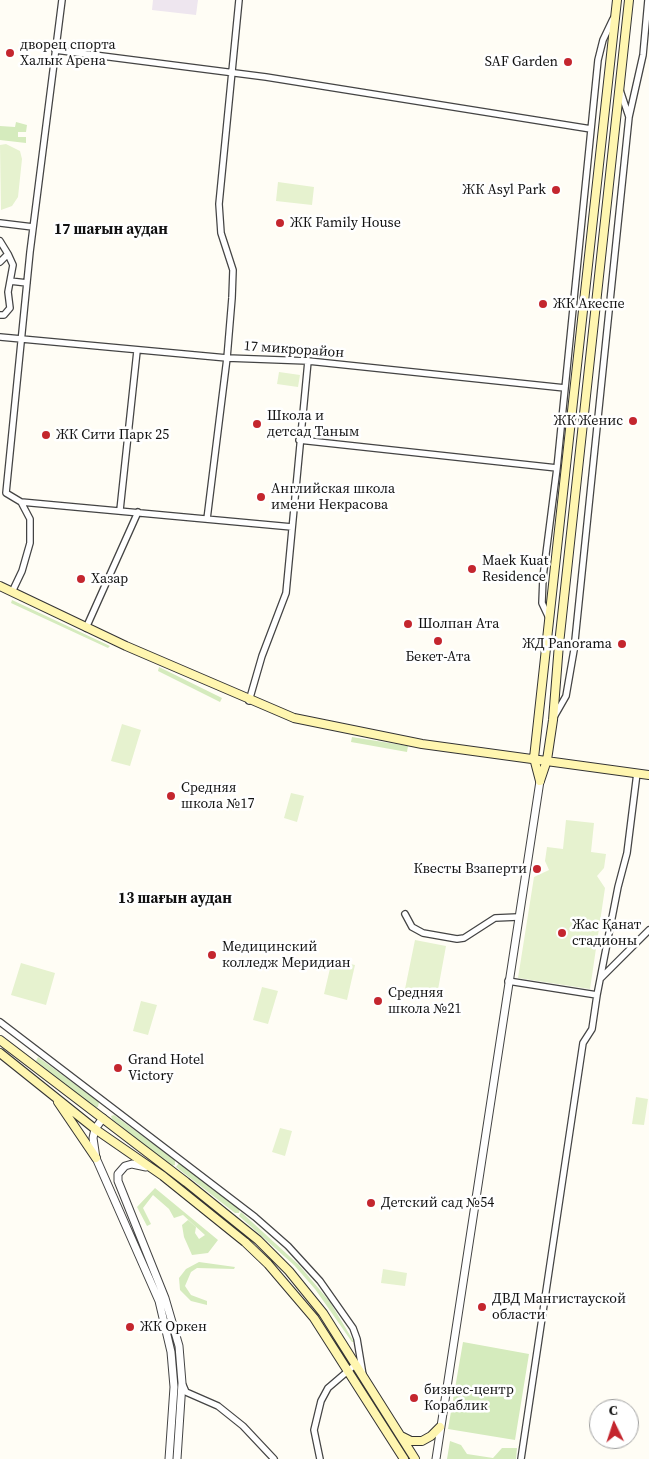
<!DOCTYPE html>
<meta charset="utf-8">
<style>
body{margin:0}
#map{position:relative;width:649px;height:1459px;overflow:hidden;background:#fffdf5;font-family:"Source Serif 4",serif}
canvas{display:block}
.north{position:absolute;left:589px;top:1399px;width:50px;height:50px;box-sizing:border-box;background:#fff;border:1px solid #a0a0a0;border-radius:50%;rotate:356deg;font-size:14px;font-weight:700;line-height:20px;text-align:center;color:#111}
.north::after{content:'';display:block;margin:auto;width:18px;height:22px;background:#c4262e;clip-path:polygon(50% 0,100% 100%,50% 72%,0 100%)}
</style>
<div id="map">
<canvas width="649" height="1459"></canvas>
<div class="north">С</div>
</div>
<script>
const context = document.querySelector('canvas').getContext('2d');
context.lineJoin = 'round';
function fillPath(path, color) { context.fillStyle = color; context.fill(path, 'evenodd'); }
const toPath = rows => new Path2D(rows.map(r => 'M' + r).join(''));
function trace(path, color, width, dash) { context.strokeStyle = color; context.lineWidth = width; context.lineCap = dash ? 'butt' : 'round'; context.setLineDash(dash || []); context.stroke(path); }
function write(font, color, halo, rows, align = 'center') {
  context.font = font + ' "Source Serif 4",serif'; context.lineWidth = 5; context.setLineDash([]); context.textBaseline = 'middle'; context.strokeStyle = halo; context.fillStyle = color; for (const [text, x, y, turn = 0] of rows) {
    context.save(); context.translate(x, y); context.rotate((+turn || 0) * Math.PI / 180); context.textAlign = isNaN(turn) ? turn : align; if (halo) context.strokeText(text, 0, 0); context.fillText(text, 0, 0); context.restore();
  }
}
fillPath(toPath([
 [153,0,198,0,196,15,152,10]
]), '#eee6ef');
fillPath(toPath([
 [16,122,27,125,26,132,18,132,18,137,26,137,26,143,0,140,0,126,15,127],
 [12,600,110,646,108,648,11,603],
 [159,667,222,698,220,702,158,671],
 [352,737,408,746,407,752,351,742],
 [38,1057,99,1102,98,1107,95,1108,36,1061],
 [114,1115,175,1160,175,1165,171,1166,112,1119,111,1116],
 [179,1163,240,1208,239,1213,235,1213,176,1167],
 [155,1188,218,1240,208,1253,192,1255,184,1237,182,1225,188,1220,196,1227,195,1233,199,1239,205,1235,183,1215,174,1218,169,1209,153,1195,143,1208,151,1224,147,1226,137,1207],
 [241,1212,299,1265,330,1302,354,1342,352,1342,315,1289,294,1265,239,1216],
 [199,1262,235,1267,234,1269,197,1268,191,1272,185,1286,191,1295,207,1301,207,1305,191,1301,180,1290,179,1278,186,1269],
 [463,1342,529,1354,515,1440,448,1429],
 [450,1441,461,1445,467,1454,493,1458,502,1448,517,1448,516,1459,447,1459]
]), '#d5ebbd');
fillPath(toPath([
 [6,144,20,151,22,159,18,197,12,206,1,210,0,145],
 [278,182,314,187,312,205,276,201],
 [279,372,300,375,298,387,277,384],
 [122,724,141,730,130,766,111,761],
 [291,793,304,796,297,822,284,818],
 [566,820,594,823,591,852,606,854,604,868,597,876,605,888,590,989,518,978,534,877,549,870,545,861,547,847,563,849],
 [415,940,446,946,437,995,405,989],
 [332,960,355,965,347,1000,324,994],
 [21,963,55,973,46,1005,11,995],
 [262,987,278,991,268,1024,253,1020],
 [141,1001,157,1005,148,1035,133,1031],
 [636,1097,648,1099,644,1125,632,1124],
 [280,1128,292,1131,285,1156,272,1152],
 [383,1269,407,1273,405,1286,381,1283]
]), '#e6f2cf');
const minor = toPath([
 [55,50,266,77,591,129],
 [620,90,629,117],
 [0,223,33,227],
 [0,241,8,254,0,262],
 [10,281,27,283],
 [0,315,4,315,10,308,8,292,13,265,8,254],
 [0,337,227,358,308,361,565,388],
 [299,440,557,468],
 [21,502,292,527],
 [120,510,137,351],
 [207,519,227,358,232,298,233,270,221,233,219,204,239,0],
 [12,592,22,571,30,543,30,519,21,502,6,493,30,252,62,0],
 [549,618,542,603,543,577,557,468,598,60,603,40,613,19],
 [86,628,138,512],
 [249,701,262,656,286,593,308,361],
 [554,717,566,696,574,650,629,117,643,55,648,0],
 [405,914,412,927,423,933,457,939,464,938,495,918,518,917],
 [601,978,649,930],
 [508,981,597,995,618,887,627,853,637,773],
 [0,1022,255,1217,288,1246,320,1281,353,1328,357,1339,363,1375],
 [183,1385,186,1392,218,1406,243,1426,274,1459],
 [320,1459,314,1430,321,1401,328,1388,356,1364],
 [521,1459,583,1043,592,1029,597,995]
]);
const tertiary = toPath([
 [103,1118,95,1129,93,1138,96,1158,159,1301,171,1352,174,1387,169,1459],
 [146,1167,132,1164,125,1166,118,1174,118,1181,165,1298,179,1346,182,1383,177,1459],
 [436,1459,540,781]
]);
const secondary = toPath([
 [0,586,126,646,294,718,422,744,649,775],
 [540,781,547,760,553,720,559,644,629,0],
 [540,781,534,758,617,0],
 [0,1040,186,1182,258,1240,289,1271,323,1313,415,1459],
 [0,1053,95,1129,163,1176,245,1242,268,1264,314,1318,404,1459],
 [58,1102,96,1158],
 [401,1436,411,1441,422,1441,431,1436,440,1427]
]);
trace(minor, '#444', 8);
trace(tertiary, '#444', 9);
trace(secondary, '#333', 10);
trace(minor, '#fff', 5.5);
trace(tertiary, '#fff', 7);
trace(secondary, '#fff6b0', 8);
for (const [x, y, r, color] of [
 [10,53,5,"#c4262e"],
 [568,62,5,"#c4262e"],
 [556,190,5,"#c4262e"],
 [280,223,5,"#c4262e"],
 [543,304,5,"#c4262e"],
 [633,421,5,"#c4262e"],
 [257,424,5,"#c4262e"],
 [46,435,5,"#c4262e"],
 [261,497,5,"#c4262e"],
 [472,569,5,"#c4262e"],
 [81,579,5,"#c4262e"],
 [408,624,5,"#c4262e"],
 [438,641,5,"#c4262e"],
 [622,644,5,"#c4262e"],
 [171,796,5,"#c4262e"],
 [537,869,5,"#c4262e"],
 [562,933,5,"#c4262e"],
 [212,955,5,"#c4262e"],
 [378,1001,5,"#c4262e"],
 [118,1068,5,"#c4262e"],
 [371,1203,5,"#c4262e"],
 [482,1307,5,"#c4262e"],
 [130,1327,5,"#c4262e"],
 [414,1398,5,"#c4262e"]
]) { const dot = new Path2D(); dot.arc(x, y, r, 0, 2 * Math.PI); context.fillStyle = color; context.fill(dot); trace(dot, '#fff', 2); }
write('14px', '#111', '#fff', [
 ["дворец спорта",20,45],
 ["Халык Арена",20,61],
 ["SAF Garden",558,62,"right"],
 ["ЖК Asyl Park",546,190,"right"],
 ["ЖК Family House",290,223],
 ["ЖК Акеспе",553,304],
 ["Школа и",267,416],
 ["детсад Таным",267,432],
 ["ЖК Женис",623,421,"right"],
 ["ЖК Сити Парк 25",56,435],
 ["Английская школа",271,489],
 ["имени Некрасова",271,505],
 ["Maek Kuat",482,561],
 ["Residence",482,577],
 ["Хазар",91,579],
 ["Шолпан Ата",418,624],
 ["ЖД Panorama",612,644,"right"],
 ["Бекет-Ата",438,657,"center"],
 ["Средняя",181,788],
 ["школа №17",181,804],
 ["Квесты Взаперти",527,869,"right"],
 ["Жас Қанат",572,925],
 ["стадионы",572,941],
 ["Медицинский",222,947],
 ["колледж Меридиан",222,963],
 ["Средняя",388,993],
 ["школа №21",388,1009],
 ["Grand Hotel",128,1060],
 ["Victory",128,1076],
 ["Детский сад №54",381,1203],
 ["ДВД Мангистауской",492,1299],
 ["области",492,1315],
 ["ЖК Оркен",140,1327],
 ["бизнес-центр",424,1390],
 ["Кораблик",424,1406]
], 'left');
write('14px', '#111', '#fff', [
 ["17 микрорайон",294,350,4]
]);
write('bold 15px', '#111', '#fff', [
 ["17 шағын аудан",111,230],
 ["13 шағын аудан",175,899]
]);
</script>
